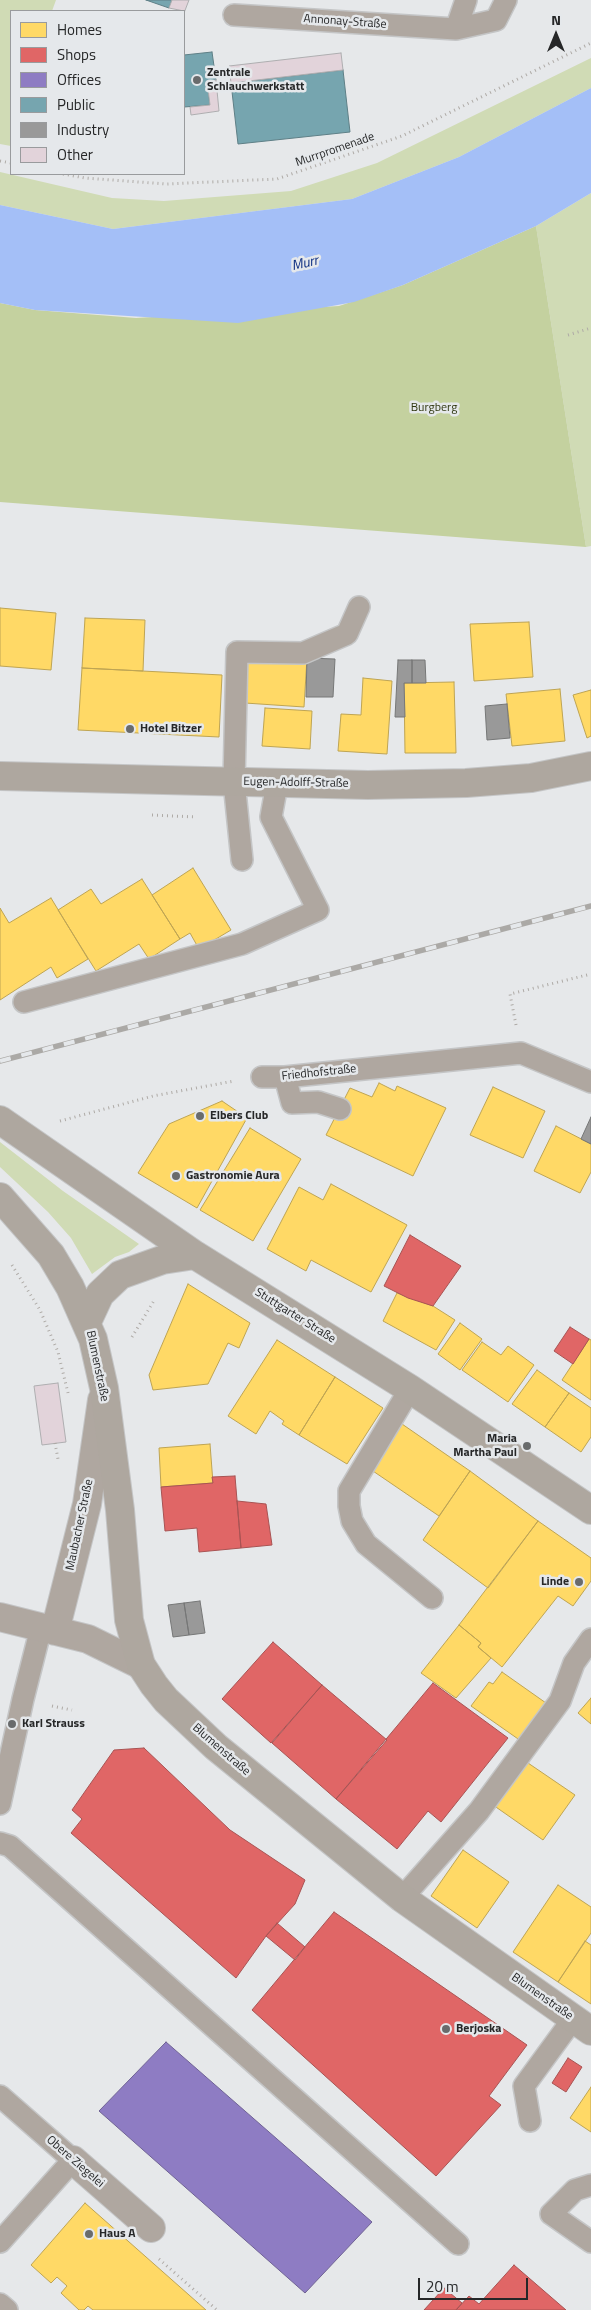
<!DOCTYPE html>
<meta charset="utf-8">
<style>
body{margin:0}
#map{position:relative;width:591px;height:2310px;overflow:hidden;background:#e6e8ea;font-family:"Titillium Web",sans-serif}
canvas{display:block}
.legend{position:absolute;left:10px;top:10px;width:175px;height:165px;box-sizing:border-box;background:#e5e8eb;border:1px solid #999b9d;margin:0;padding:6px 9px;list-style:none;font-size:15px;color:#262728}
.legend li{display:flex;align-items:center;gap:10px;height:25px}
.legend b{width:25px;border:1px solid #999b9d}
.north{position:absolute;left:531px;top:10px;width:50px;height:50px;-webkit-text-stroke:4px #e5e8eb;paint-order:stroke;rotate:0deg;font-size:14px;font-weight:700;line-height:20px;text-align:center;color:#262728}
.north::after{content:'';display:block;margin:auto;width:18px;height:22px;background:#262728;clip-path:polygon(50% 0,100% 100%,50% 72%,0 100%)}
.scale{position:absolute;left:418px;top:2278px;width:110px;height:22px;box-sizing:border-box;border:2px solid #262728;border-top:0;padding-left:6px;font-size:15px;line-height:18px;white-space:nowrap;color:#262728;-webkit-text-stroke:4px #e5e8eb;paint-order:stroke}
</style>
<div id="map">
<canvas width="591" height="2310"></canvas>
<ul class="legend">
<li><b style="height:14px;background:#ffd966"></b>Homes</li>
<li><b style="height:14px;background:#e06666"></b>Shops</li>
<li><b style="height:14px;background:#8e7cc3"></b>Offices</li>
<li><b style="height:14px;background:#76a5af"></b>Public</li>
<li><b style="height:14px;background:#999"></b>Industry</li>
<li><b style="height:14px;background:#e2d3da"></b>Other</li>
</ul>
<div class="north">N</div>
<div class="scale">20 m</div>
</div>
<script>
const context = document.querySelector('canvas').getContext('2d');
context.lineJoin = 'round';
function fillPath(path, color) { context.fillStyle = color; context.fill(path, 'evenodd'); }
const toPath = rows => new Path2D(rows.map(r => 'M' + r).join(''));
function trace(path, color, width, dash) { context.strokeStyle = color; context.lineWidth = width; context.lineCap = dash ? 'butt' : 'round'; context.setLineDash(dash || []); context.stroke(path); }
function write(font, color, halo, rows, align = 'center') {
  context.font = font + ' "Titillium Web",sans-serif'; context.lineWidth = 5; context.setLineDash([]); context.textBaseline = 'middle'; context.strokeStyle = halo; context.fillStyle = color; for (const [text, x, y, turn = 0] of rows) {
    context.save(); context.translate(x, y); context.rotate((+turn || 0) * Math.PI / 180); context.textAlign = isNaN(turn) ? turn : align; if (halo) context.strokeText(text, 0, 0); context.fillText(text, 0, 0); context.restore();
  }
}
fillPath(toPath([
 [0,0,56,0,52,11,11,11,11,146,0,144],
 [591,58,591,88,459,157,352,199,113,229,0,205,0,172,112,198,164,201,291,191,377,163],
 [591,193,591,546,586,547,536,226],
 [0,1142,63,1191,139,1244,129,1252,115,1257,92,1274,71,1238,48,1212,0,1167]
]), '#d0dbb5');
fillPath(toPath([
 [536,226,586,547,0,502,0,303,35,310,136,318,339,306,403,285]
]), '#c4d19f');
fillPath(toPath([
 [591,88,591,193,536,226,403,285,354,302,238,323,35,310,0,303,0,205,113,229,352,199,459,157]
]), '#a4bff7');
const homes = toPath([
 [0,608,56,613,51,670,0,666,0,608],
 [85,618,145,620,143,671,82,668,85,618],
 [529,622,533,677,474,681,470,624,529,622],
 [248,655,307,658,304,707,245,703,248,655],
 [82,668,222,675,219,737,78,730,82,668],
 [363,678,392,681,387,754,338,751,341,714,361,715,363,678],
 [454,682,456,753,405,753,404,683,454,682],
 [560,689,565,741,512,746,506,694,560,689],
 [591,690,591,736,587,738,573,695,591,690],
 [265,708,312,711,310,749,262,746,265,708],
 [193,868,231,930,199,949,190,933,180,939,152,895,193,868],
 [142,879,180,939,149,959,139,944,96,971,58,910,91,889,101,904,142,879],
 [51,898,88,959,57,978,51,967,0,1000,0,908,9,923,51,898],
 [379,1083,395,1091,397,1086,446,1108,413,1176,326,1135,350,1088,372,1097,379,1083],
 [493,1087,545,1111,523,1158,470,1135,493,1087],
 [222,1101,247,1118,197,1208,138,1173,169,1124,222,1101],
 [556,1126,591,1144,591,1172,580,1193,534,1171,556,1126],
 [250,1128,301,1159,253,1241,200,1210,250,1128],
 [331,1184,407,1225,371,1292,311,1260,306,1271,267,1249,299,1187,323,1200,331,1184],
 [188,1284,250,1323,239,1348,228,1343,208,1384,153,1390,149,1375,188,1284],
 [397,1293,433,1306,455,1320,436,1350,383,1321,397,1293],
 [460,1323,482,1339,460,1370,438,1354,460,1323],
 [589,1339,591,1340,591,1400,562,1380,589,1339],
 [277,1340,335,1377,299,1435,282,1424,284,1421,270,1411,256,1434,228,1416,277,1340],
 [482,1342,501,1355,508,1346,534,1365,508,1402,462,1370,482,1342],
 [537,1370,569,1393,545,1427,512,1404,537,1370],
 [335,1377,383,1408,347,1464,299,1435,335,1377],
 [569,1393,591,1408,591,1437,581,1452,545,1427,569,1393],
 [402,1424,470,1471,439,1516,370,1469,402,1424],
 [210,1444,213,1483,161,1487,159,1448,210,1444],
 [470,1471,538,1521,488,1588,423,1540,470,1471],
 [538,1521,591,1558,591,1581,573,1606,558,1596,502,1667,478,1647,481,1643,459,1625,538,1521],
 [459,1625,481,1643,478,1647,491,1658,456,1698,421,1673,459,1625],
 [502,1672,546,1703,521,1741,471,1706,489,1682,493,1684,502,1672],
 [591,1698,591,1724,578,1713,591,1698],
 [528,1763,575,1795,543,1840,493,1805,528,1763],
 [463,1850,509,1882,477,1928,431,1896,463,1850],
 [558,1885,591,1907,591,1933,558,1982,513,1952,558,1885],
 [585,1941,591,1945,591,2004,558,1982,585,1941],
 [591,2087,591,2132,570,2118,591,2087],
 [85,2203,206,2310,93,2310,88,2306,84,2310,79,2310,61,2293,67,2286,57,2277,51,2283,31,2265,85,2203]
]);
fillPath(homes, '#ffd966');
trace(homes, '#bea453', 1);
const shops = toPath([
 [410,1235,461,1266,433,1306,408,1298,384,1286,410,1235],
 [570,1327,589,1339,573,1364,554,1351,570,1327],
 [235,1476,241,1548,199,1552,197,1528,165,1531,161,1487,213,1483,212,1477,235,1476],
 [237,1501,266,1504,272,1545,241,1548,237,1501],
 [273,1642,322,1685,271,1743,222,1699,273,1642],
 [433,1683,508,1738,441,1822,428,1811,397,1849,336,1799,433,1683],
 [322,1685,387,1740,336,1799,272,1743,322,1685],
 [144,1748,230,1830,305,1880,295,1904,266,1936,236,1978,71,1833,82,1819,72,1810,114,1750,144,1748],
 [334,1912,527,2045,489,2096,501,2105,436,2176,252,2010,334,1912],
 [277,1923,305,1947,295,1960,266,1936,277,1923],
 [568,2058,582,2067,566,2092,552,2083,568,2058],
 [514,2265,566,2310,456,2310,469,2296,479,2304,514,2265],
 [444,2288,462,2303,456,2310,424,2310,444,2288]
]);
fillPath(shops, '#e06666');
trace(shops, '#a85353', 1);
const offices = toPath([
 [166,2042,372,2222,305,2293,99,2111,166,2042]
]);
fillPath(offices, '#8e7cc3');
trace(offices, '#6f6294', 1);
const public = toPath([
 [146,0,172,0,169,8,146,0],
 [212,52,216,80,207,81,210,105,184,107,184,55,212,52],
 [343,70,350,132,238,144,231,83,343,70]
]);
fillPath(public, '#76a5af');
trace(public, '#5e7f86', 1);
const industry = toPath([
 [307,658,335,659,333,697,306,697,307,658],
 [398,660,412,660,412,683,404,683,405,717,395,717,398,660],
 [412,660,425,660,426,683,412,683,412,660],
 [507,704,510,738,487,740,485,706,507,704],
 [591,1117,591,1144,581,1139,591,1117],
 [200,1601,205,1633,189,1635,184,1603,200,1601],
 [184,1603,189,1635,173,1637,168,1605,184,1603]
]);
fillPath(industry, '#999');
trace(industry, '#767777', 1);
const building = toPath([
 [172,0,189,0,184,13,184,11,169,8,172,0],
 [341,53,343,70,231,83,229,66,341,53],
 [216,80,219,111,191,115,190,107,210,105,207,81,216,80],
 [58,1383,66,1442,42,1445,34,1386,58,1383]
]);
fillPath(building, '#e2d3da');
trace(building, '#aeaeb0', 1);
const lane = toPath([
 [234,15,456,29,496,20,506,0],
 [456,29,466,0],
 [242,860,234,782,237,652,303,653,347,634,359,607],
 [24,1002,242,944,318,910,271,817,277,784],
 [262,1077,285,1077,521,1053,591,1082],
 [285,1077,292,1103,318,1102,340,1109],
 [410,1389,349,1491,349,1506,352,1521,366,1544,432,1598],
 [0,1804,23,1699,41,1628],
 [0,1843,10,1846,458,2244],
 [402,1898,479,1811,560,1701,574,1663,591,1639],
 [0,2096,73,2160,0,2242],
 [530,2121,524,2086,573,2019],
 [591,2185,575,2190,551,2214,591,2242],
 [0,2304,7,2310]
]);
const street = toPath([
 [0,1617,88,1639,141,1665],
 [55,1631,87,1504,102,1400],
 [73,2160,151,2228]
]);
const secondary = toPath([
 [0,776,368,785,466,783,531,778,591,766],
 [0,1120,195,1255,410,1389,591,1510],
 [0,1197,51,1255,70,1287,93,1339,104,1388,120,1510,129,1620,141,1665,154,1685,166,1700,216,1747,402,1898,591,2031],
 [87,1322,100,1294,120,1275,162,1260,195,1255]
]);
trace(lane, '#c4c5c6', 24);
trace(street, '#c4c5c6', 30);
trace(secondary, '#c4c5c6', 30);
trace(toPath([
 [0,161,11,163],
 [63,174,85,178,166,184,277,179,402,136,591,43],
 [568,335,591,328],
 [152,815,196,817],
 [516,1025,510,994,591,974],
 [60,1121,153,1096,234,1081],
 [12,1265,40,1310,58,1352,68,1393],
 [132,1337,155,1299],
 [55,1443,58,1459],
 [52,1706,72,1710],
 [159,2259,217,2310]
]), '#aeaaa6', 3, [1, 4]);
trace(lane, '#afa7a0', 21);
trace(street, '#afa7a0', 28);
trace(secondary, '#aea79f', 28);
const rail = toPath([
 [0,1061,591,906]
]);
trace(rail, '#aba9a6', 5.5);
trace(rail, '#e5e8eb', 4, [11]);
for (const [x, y, r, color] of [
 [197,80,5,"#696b6c"],
 [130,729,5,"#696b6c"],
 [200,1116,5,"#696b6c"],
 [176,1176,5,"#696b6c"],
 [527,1446,5,"#696b6c"],
 [579,1582,5,"#696b6c"],
 [12,1724,5,"#696b6c"],
 [446,2029,5,"#696b6c"],
 [89,2234,5,"#696b6c"]
]) { const dot = new Path2D(); dot.arc(x, y, r, 0, 2 * Math.PI); context.fillStyle = color; context.fill(dot); trace(dot, '#e5e8eb', 2); }
write('12px', '#262728', '#e5e8eb', [
 ["Annonay-Straße",345,22,4],
 ["Murrpromenade",335,150,-19],
 ["Eugen-Adolff-Straße",296,783,1],
 ["Friedhofstraße",319,1073,-6],
 ["Stuttgarter Straße",295,1316,32],
 ["Blumenstraße",97,1366,78],
 ["Maubacher Straße",80,1525,-78],
 ["Blumenstraße",221,1750,41],
 ["Blumenstraße",542,1997,35],
 ["Obere Ziegelei",75,2162,41]
]);
write('bold 12px', '#262728', '#e5e8eb', [
 ["Zentrale",207,73],
 ["Schlauchwerkstatt",207,87],
 ["Hotel Bitzer",140,729],
 ["Elbers Club",210,1116],
 ["Gastronomie Aura",186,1176],
 ["Maria",517,1439,"right"],
 ["Martha Paul",517,1453,"right"],
 ["Linde",569,1582,"right"],
 ["Karl Strauss",22,1724],
 ["Berjoska",456,2029],
 ["Haus A",99,2234]
], 'left');
write('12px', '#2e360f', '#e5e8eb', [
 ["Burgberg",434,408]
]);
write('italic 14px', '#05277e', '#e5e8eb', [
 ["Murr",305,264,-13]
]);
</script>
